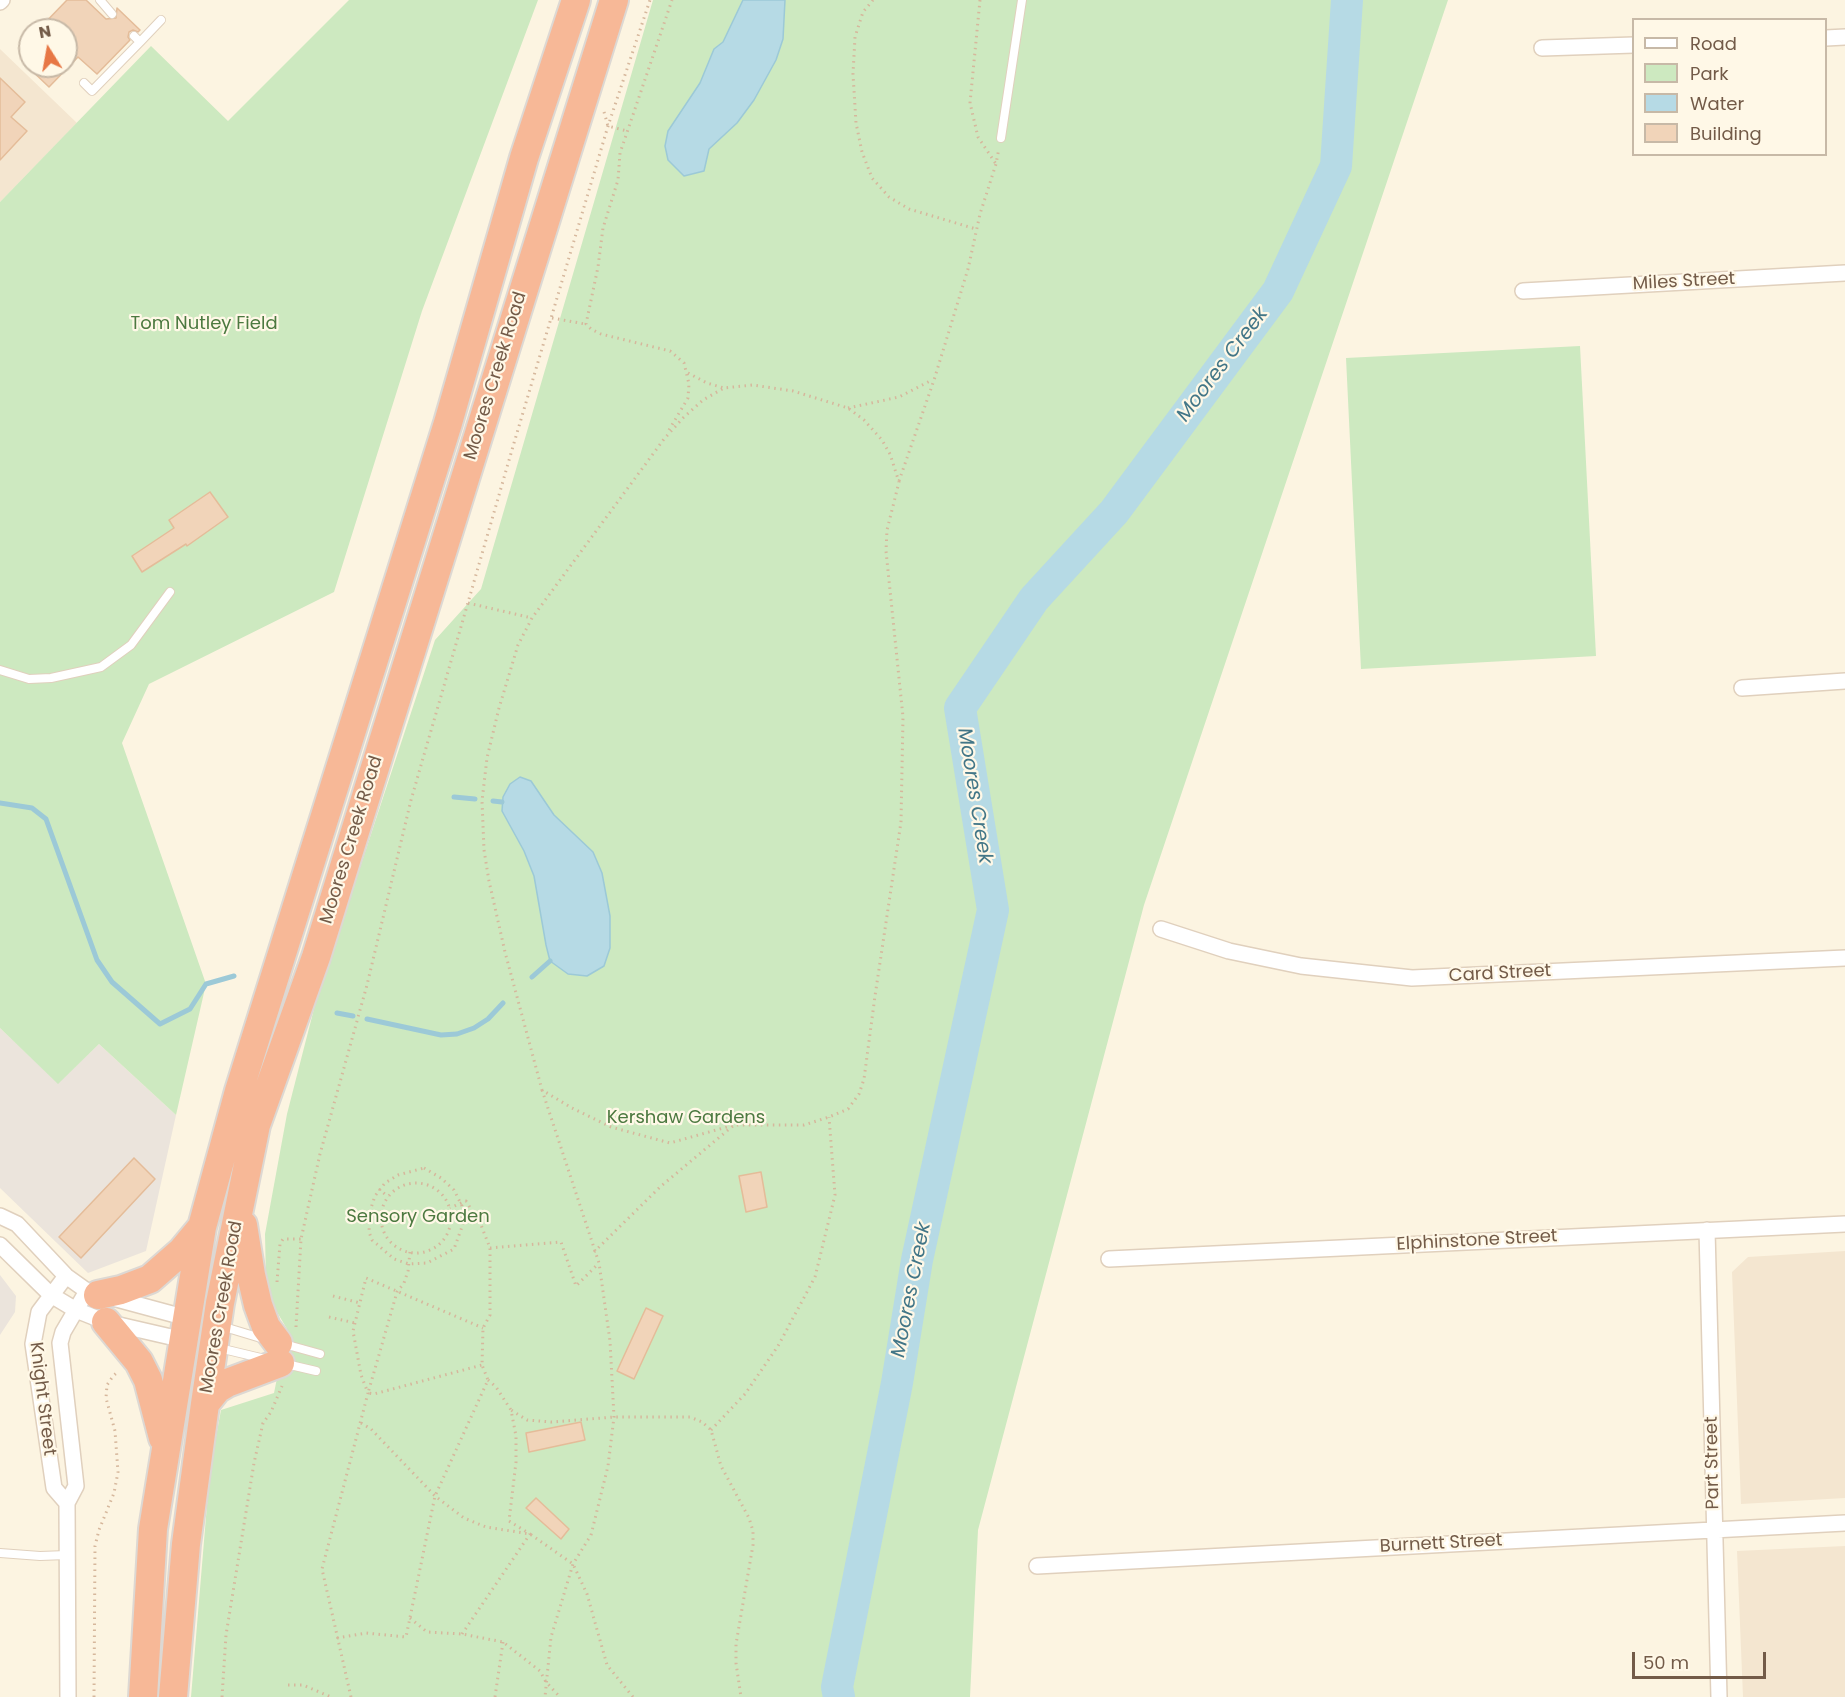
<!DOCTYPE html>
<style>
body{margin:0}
#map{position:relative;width:1845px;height:1697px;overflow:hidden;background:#fcf4e1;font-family:Poppins,sans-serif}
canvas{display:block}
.legend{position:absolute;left:1632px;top:18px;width:195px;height:138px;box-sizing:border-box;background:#fff8e7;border:2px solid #c7b9a7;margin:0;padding:8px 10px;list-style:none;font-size:18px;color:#735b48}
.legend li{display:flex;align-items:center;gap:12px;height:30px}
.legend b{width:30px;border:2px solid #c7b9a7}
.north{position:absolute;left:18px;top:18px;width:60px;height:60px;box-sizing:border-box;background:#fff8e7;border:2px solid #c7b9a7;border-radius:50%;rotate:349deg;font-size:16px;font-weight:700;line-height:24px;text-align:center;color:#735b48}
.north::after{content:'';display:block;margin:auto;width:21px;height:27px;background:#e77745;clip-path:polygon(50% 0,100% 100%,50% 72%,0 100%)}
.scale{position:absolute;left:1632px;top:1652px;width:134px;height:27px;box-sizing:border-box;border:3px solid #735b48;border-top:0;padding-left:8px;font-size:18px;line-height:21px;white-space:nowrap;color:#735b48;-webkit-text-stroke:4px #fff8e7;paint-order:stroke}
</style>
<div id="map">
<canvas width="1845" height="1697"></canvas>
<ul class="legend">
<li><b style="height:8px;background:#fff"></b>Road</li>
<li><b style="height:16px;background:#cde9c0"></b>Park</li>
<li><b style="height:16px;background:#b6dae5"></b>Water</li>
<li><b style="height:16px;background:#f1d4b9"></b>Building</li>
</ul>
<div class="north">N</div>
<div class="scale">50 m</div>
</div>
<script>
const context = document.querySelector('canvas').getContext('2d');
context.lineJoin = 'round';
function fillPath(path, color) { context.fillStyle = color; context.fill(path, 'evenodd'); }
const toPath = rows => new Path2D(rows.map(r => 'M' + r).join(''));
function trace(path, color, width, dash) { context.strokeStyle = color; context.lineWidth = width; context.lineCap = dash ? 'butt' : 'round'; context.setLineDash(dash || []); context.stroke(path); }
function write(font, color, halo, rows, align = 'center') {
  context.font = font + ' Poppins,sans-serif'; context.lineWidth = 4.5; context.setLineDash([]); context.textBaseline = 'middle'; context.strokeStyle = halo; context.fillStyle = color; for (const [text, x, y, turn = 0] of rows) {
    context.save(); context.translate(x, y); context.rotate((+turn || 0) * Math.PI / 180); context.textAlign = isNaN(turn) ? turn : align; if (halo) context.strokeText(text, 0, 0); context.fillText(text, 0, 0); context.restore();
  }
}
fillPath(toPath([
 [0,49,77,123,0,202],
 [1845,1251,1845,1498,1741,1504,1732,1272,1748,1257],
 [1845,1546,1845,1697,1743,1697,1737,1551]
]), '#f4e6d0');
fillPath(toPath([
 [0,1028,58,1083,99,1044,176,1115,146,1251,88,1273,0,1188],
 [0,1275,16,1296,15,1312,0,1335]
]), '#ebe4dc');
fillPath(toPath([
 [349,0,538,0,422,311,334,592,149,684,122,743,206,984,176,1115,99,1044,58,1084,0,1028,0,202,151,46,228,121],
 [653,0,1448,0,1144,905,978,1530,970,1697,191,1697,210,1469,221,1410,274,1393,287,1329,274,1307,266,1281,265,1234,287,1114,316,1001,435,640,481,589],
 [1580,346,1596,656,1361,669,1346,358]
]), '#cde9c0');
const water = toPath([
 [743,0,785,0,783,39,776,60,754,100,737,123,709,149,704,171,684,176,668,160,665,146,668,131,700,83,714,49,723,42,743,0],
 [520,777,531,781,554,815,593,852,602,873,610,916,610,948,604,966,587,976,568,974,550,961,546,945,534,876,524,851,502,811,503,797,510,784,520,777]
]);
fillPath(water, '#b6dae5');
trace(water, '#9cc9d7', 1.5);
trace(toPath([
 [454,797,475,799],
 [493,801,502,802],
 [0,803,32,808,46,819,97,960,112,982,160,1024,190,1009,206,984,234,976],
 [532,977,550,961],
 [337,1013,353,1016],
 [367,1019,441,1035,457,1034,474,1028,488,1019,503,1003]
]), '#9cc9d7', 5);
trace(toPath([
 [839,1697,837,1687,897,1383,917,1260,993,910,960,708,1034,599,1114,512,1278,291,1336,166,1347,0]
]), '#b6dae5', 32);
const building = toPath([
 [67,0,86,0,106,19,116,18,117,8,140,30,138,32,133,30,129,32,128,37,130,40,97,74,78,57,49,87,27,66,66,66,66,30,38,30,67,0],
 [0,78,25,102,11,117,27,131,0,160,0,78],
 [210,492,228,517,187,546,186,544,142,572,132,556,174,528,169,520,210,492],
 [134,1158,155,1179,81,1258,59,1237,134,1158],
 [761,1172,767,1207,746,1212,739,1176,761,1172],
 [646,1308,663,1316,634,1379,617,1371,646,1308],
 [581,1422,585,1440,529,1452,526,1433,581,1422],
 [536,1498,569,1529,561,1539,526,1508,536,1498]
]);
fillPath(building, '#f1d4b9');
trace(building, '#e4bc99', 1.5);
const lane = toPath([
 [100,0,112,14],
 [140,42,161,20],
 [84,83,92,91,140,42,134,36],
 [1001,138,1022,0],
 [0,670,29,679,51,678,101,667,131,645,170,592],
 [221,1326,264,1339],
 [284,1344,320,1354],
 [219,1348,265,1359],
 [286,1364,316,1371],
 [0,1553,40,1556,67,1555]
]);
const street = toPath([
 [0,2,2,0],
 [1826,38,1845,37],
 [1542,48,1634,45],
 [1523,291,1845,273],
 [1742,688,1845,681],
 [1161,929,1229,951,1301,966,1412,978,1845,958],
 [0,1216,17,1224,66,1276,87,1291,187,1318],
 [1707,1230,1719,1697],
 [0,1245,51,1295,76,1310,106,1322,184,1340],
 [1109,1259,1845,1224],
 [66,1276,39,1312,33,1344,54,1488,67,1503],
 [1037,1566,1845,1523],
 [68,1697,67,1503,76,1486,60,1343,63,1332,87,1291]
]);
const highway = toPath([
 [243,1225,251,1275,258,1305,266,1327,278,1343],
 [98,1295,121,1290,150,1279,182,1251,202,1227],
 [106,1322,139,1362,148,1380,163,1438],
 [205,1404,217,1389,227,1383,280,1363],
 [143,1697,153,1529,202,1227,239,1091,448,423,524,158,576,0],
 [173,1697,186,1544,205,1404,220,1303,256,1125,316,957,614,0]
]);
trace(lane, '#e0d0bd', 10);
trace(street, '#e0d0bd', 18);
trace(highway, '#ddd8d3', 32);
trace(toPath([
 [873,0,863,12,855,37,853,74,856,123,862,152,872,178,889,197,909,209,976,229],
 [980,0,970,103,978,137,996,164],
 [604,112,608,126,627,131],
 [552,318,585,324],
 [688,373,707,383,724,388],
 [848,408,899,397,932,380],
 [669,430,688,398,689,384,684,363,670,351,601,334,591,329,586,324,598,267,603,228,618,180,620,153,672,0],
 [899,481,934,380,968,269,980,214,996,164,999,148],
 [468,603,532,618],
 [542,1090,599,1263,610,1341,614,1417,608,1466,591,1535,573,1564,551,1637,545,1697],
 [424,1168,441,1178,454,1190,462,1206,463,1224,454,1249,427,1263,409,1264,394,1259,372,1240,369,1232,370,1211,375,1196,385,1183,398,1175,424,1168],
 '381 1218a35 35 0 1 1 70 0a35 35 0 1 1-70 0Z',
 [379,1189,388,1197],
 [490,1248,561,1242,576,1286,598,1264],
 [410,1252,408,1271,404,1283,397,1292,368,1393,374,1394,482,1365],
 [594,1252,660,1187,734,1125,804,1125,829,1117,848,1109,859,1094,864,1079,875,996,901,822,903,717,886,551,887,530,899,482,890,454,882,440,864,420,848,408,793,391,753,385,724,388,703,400,683,418,664,439,532,618,518,645,499,708,487,758,482,801,484,850,489,881,505,952,542,1090,572,1108,611,1127,670,1143,734,1125],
 [277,1282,280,1244,283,1239,301,1239],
 [333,1296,360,1303],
 [329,1317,355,1323],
 [296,1327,301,1239,320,1154,367,985,411,800,514,443,608,126,650,0],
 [488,1380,496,1387,511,1410],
 [361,1423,371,1429,435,1496,464,1518,486,1527,530,1534,573,1564,587,1594,607,1665,633,1697],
 [711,1430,745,1394,778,1346,815,1277,835,1195,829,1117],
 [410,1618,427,1632,462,1634,503,1642,540,1671,546,1682,560,1697],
 [462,1634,530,1534,509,1521,516,1462,516,1436,511,1410,527,1420,552,1422,614,1417,690,1417,702,1422,711,1430,721,1466,749,1518,753,1531,753,1545,736,1644,736,1663,741,1697],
 [337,1638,366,1633,406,1637,435,1496,488,1380,482,1365,483,1328,490,1315,490,1248,481,1225,466,1201,450,1208],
 [288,1685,303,1685,331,1697],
 [94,1697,95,1546,99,1530,114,1493,118,1472,115,1431,106,1398,107,1385,113,1376,119,1371],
 [222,1697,226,1635,254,1463,263,1423,271,1412,282,1386],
 [351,1697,322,1569,368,1393,361,1375,353,1331,366,1278,483,1328],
 [495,1697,503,1642]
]), '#d6b79c', 3, [1.5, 4.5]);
trace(lane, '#fff', 8);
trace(street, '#fff', 15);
trace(highway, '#f7b897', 28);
write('18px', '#735b48', '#fff8e7', [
 ["Miles Street",1684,282,-3],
 ["Moores Creek Road",496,376,-73],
 ["Moores Creek Road",352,840,-73],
 ["Card Street",1500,974,-3],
 ["Elphinstone Street",1477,1241,-3],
 ["Moores Creek Road",222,1307,-80],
 ["Knight Street",42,1399,83],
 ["Part Street",1713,1463,-91],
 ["Burnett Street",1441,1544,-3]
]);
write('18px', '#4c7940', '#fff8e7', [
 ["Tom Nutley Field",204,324],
 ["Kershaw Gardens",686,1118],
 ["Sensory Garden",418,1217]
]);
write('italic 20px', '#427687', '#fff8e7', [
 ["Moores Creek",1223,365,-53],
 ["Moores Creek",974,796,81],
 ["Moores Creek",912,1290,-79]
]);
</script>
